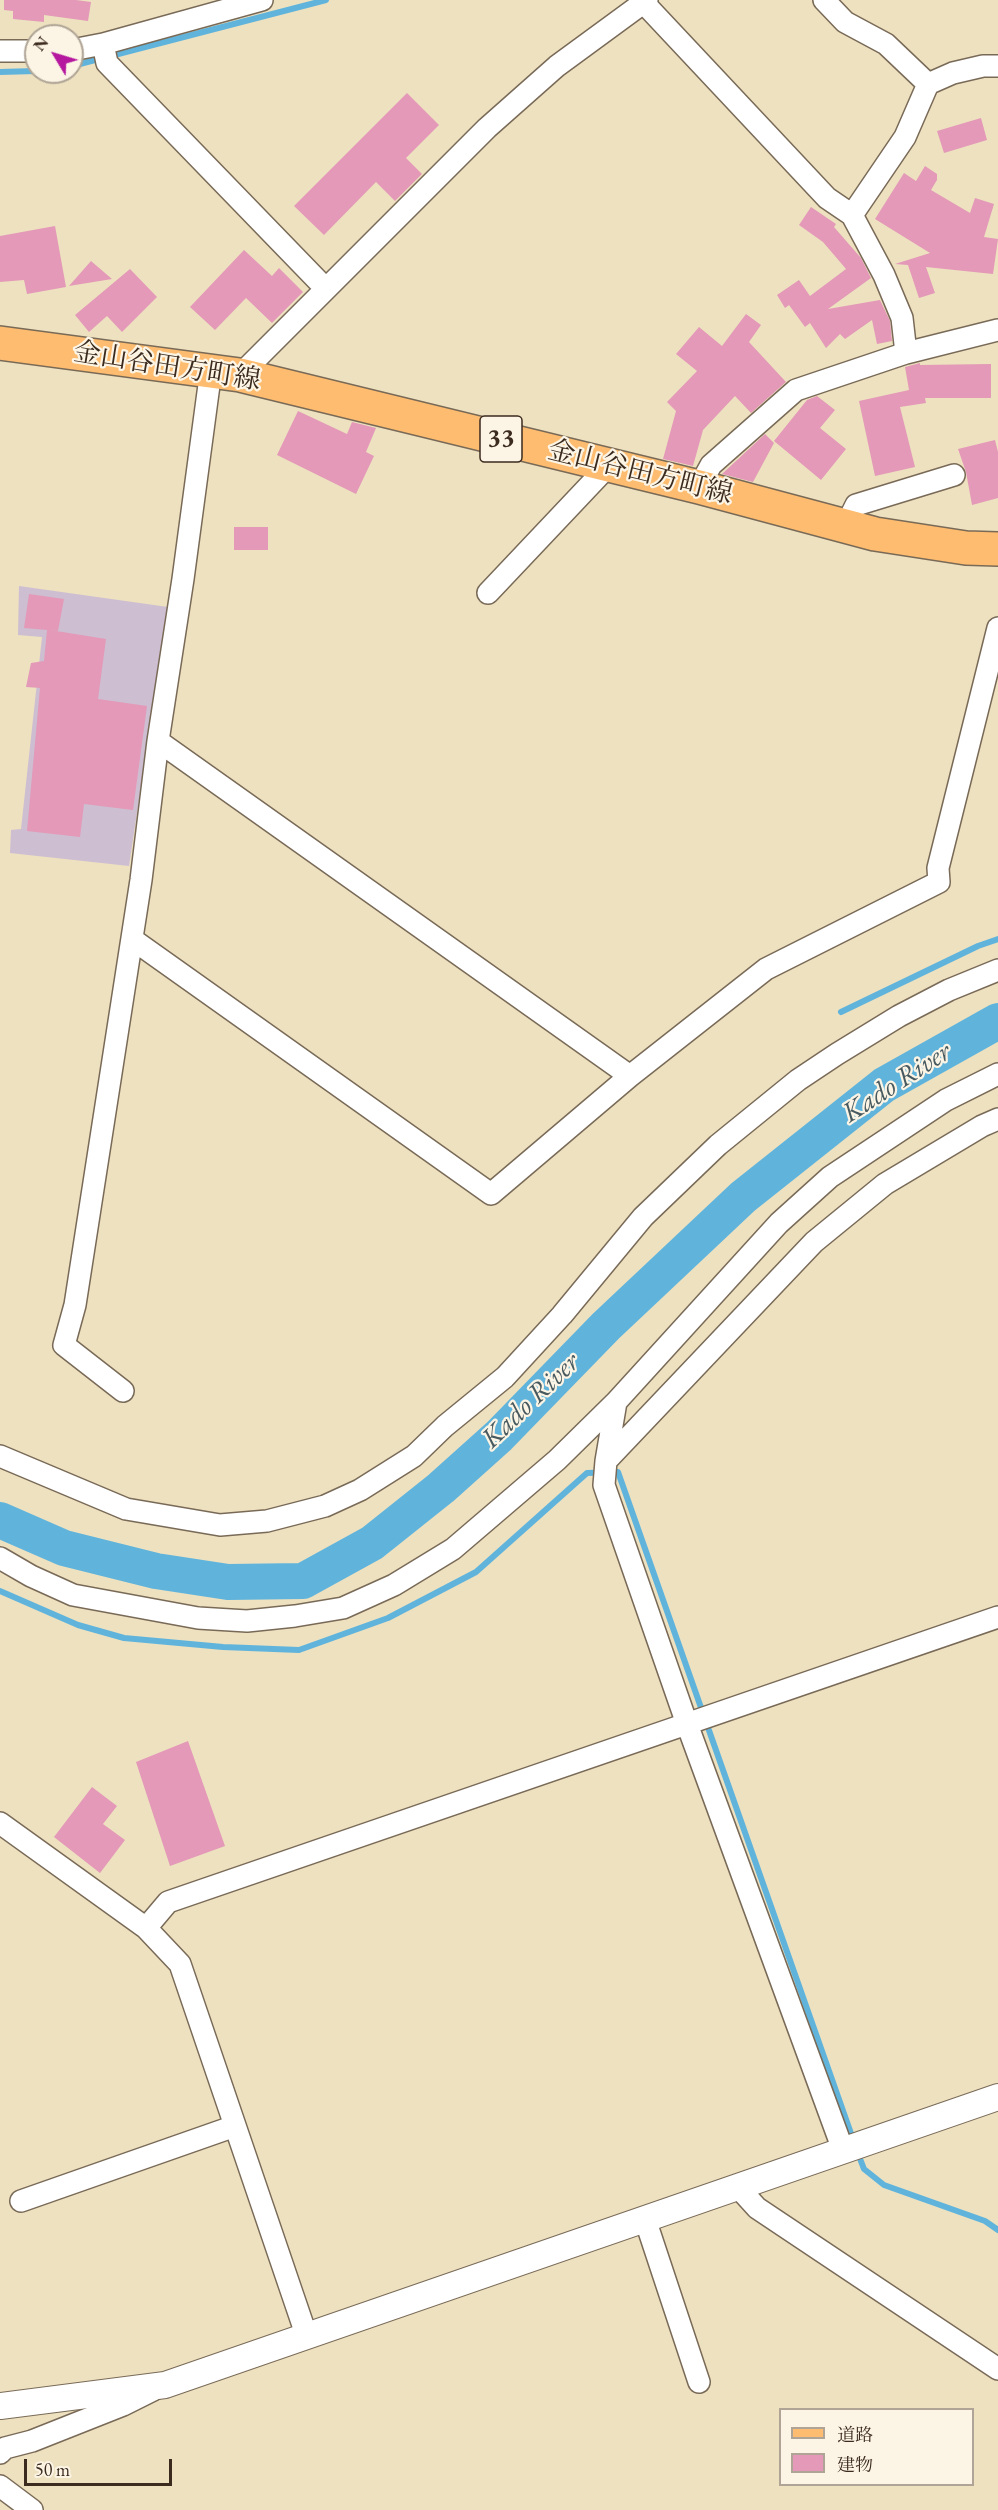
<!DOCTYPE html>
<meta charset="utf-8">
<style>
body{margin:0}
#map{position:relative;width:998px;height:2510px;overflow:hidden;background:#ede1c0;font-family:"EB Garamond","Noto Serif JP",serif}
canvas{display:block}
.legend{position:absolute;left:779px;top:2408px;width:195px;height:78px;box-sizing:border-box;background:#fcf5e5;border:2px solid #afa495;margin:0;padding:8px 10px;list-style:none;font-size:18px;color:#3b2a1e}
.legend li{display:flex;align-items:center;gap:12px;height:30px}
.legend b{width:30px;border:2px solid #afa495}
.north{position:absolute;left:24px;top:24px;width:60px;height:60px;box-sizing:border-box;background:#fcf5e5;border:2px solid #afa495;border-radius:50%;rotate:308deg;font-size:16px;font-weight:700;line-height:24px;text-align:center;color:#3b2a1e}
.north::after{content:'';display:block;margin:auto;width:21px;height:27px;background:#b5179e;clip-path:polygon(50% 0,100% 100%,50% 72%,0 100%)}
.scale{position:absolute;left:24px;top:2459px;width:148px;height:27px;box-sizing:border-box;border:3px solid #3b2a1e;border-top:0;padding-left:8px;font-size:18px;line-height:21px;white-space:nowrap;color:#3b2a1e;-webkit-text-stroke:4px #fcf5e5;paint-order:stroke}
</style>
<div id="map">
<canvas width="998" height="2510"></canvas>
<ul class="legend">
<li><b style="height:8px;background:#fdbc6f"></b>道路</li>
<li><b style="height:16px;background:#e399b7"></b>建物</li>
</ul>
<div class="north">N</div>
<div class="scale">50 m</div>
</div>
<script>
const context = document.querySelector('canvas').getContext('2d');
context.lineJoin = 'round';
function fillPath(path, color) { context.fillStyle = color; context.fill(path, 'evenodd'); }
const toPath = rows => new Path2D(rows.map(r => 'M' + r).join(''));
function trace(path, color, width, dash) { context.strokeStyle = color; context.lineWidth = width; context.lineCap = dash ? 'butt' : 'round'; context.setLineDash(dash || []); context.stroke(path); }
function write(font, color, halo, rows, align = 'center') {
  context.font = font + ' "EB Garamond","Noto Serif JP",serif'; context.lineWidth = 4.5; context.setLineDash([]); context.textBaseline = 'middle'; context.strokeStyle = halo; context.fillStyle = color; for (const [text, x, y, turn = 0] of rows) {
    context.save(); context.translate(x, y); context.rotate((+turn || 0) * Math.PI / 180); context.textAlign = isNaN(turn) ? turn : align; if (halo) context.strokeText(text, 0, 0); context.fillText(text, 0, 0); context.restore();
  }
}
fillPath(toPath([
 [19,586,168,607,129,866,10,853,11,830,21,829,42,637,18,635]
]), '#cebed1');
trace(toPath([
 [72,66,326,0],
 [0,72,36,71],
 [841,1012,978,946,998,939],
 [0,1591,78,1625,124,1638,223,1647,299,1650,388,1618,476,1572,587,1473,618,1472,854,2142],
 [857,2151,864,2169,884,2185,985,2221,998,2230]
]), '#60b4dc', 6);
trace(toPath([
 [0,1520,64,1548,156,1571,228,1582,303,1581,372,1543,441,1488,499,1436,606,1326,743,1197,884,1085,998,1021]
]), '#60b4dc', 36);
fillPath(toPath([
 [4,0,76,0,91,2,88,21,44,15,44,22,13,19,13,11,4,10],
 [407,93,439,125,406,158,422,174,395,201,376,182,324,235,294,206],
 [981,118,987,140,944,153,937,131],
 [925,166,937,174,937,180,931,190,970,213,975,198,994,204,984,237,998,239,993,274,926,267,935,293,919,298,908,265,895,264,930,253,875,219,904,173,916,181],
 [811,207,836,224,834,227,861,258,871,278,828,309,880,300,890,321,892,341,877,344,872,320,845,339,840,334,826,348,810,323,805,327,789,305,785,308,777,295,799,280,810,296,846,269,823,242,799,225],
 [55,226,66,287,27,294,24,280,0,282,0,236],
 [244,250,272,276,279,268,303,292,272,323,246,298,215,330,190,307],
 [91,261,112,279,69,286],
 [130,269,157,297,122,332,107,316,89,332,75,315],
 [746,314,761,325,749,342,786,382,751,413,735,396,703,430,693,466,663,459,676,411,667,402,697,371,676,354,699,327,722,346],
 [920,363,920,365,991,364,991,398,925,398,926,403,900,407,915,467,875,476,859,401,909,390,905,367],
 [817,396,835,410,820,428,846,449,821,480,774,441,807,400],
 [298,411,347,434,352,422,376,428,366,452,374,456,356,494,277,455],
 [765,434,774,443,753,482,722,474],
 [995,440,998,452,998,498,972,505,966,472,958,449],
 [234,527,268,527,268,550,234,550],
 [29,594,64,599,58,631,50,630,106,639,98,699,147,706,133,810,84,804,80,837,27,831,40,688,26,687,31,663,44,661,47,630,24,628],
 [188,1741,225,1846,170,1866,136,1762],
 [92,1787,117,1806,103,1824,125,1840,100,1873,54,1837]
]), '#e399b7');
const minor = toPath([
 [824,0,845,22,886,44,928,84,905,137,852,215,884,275,902,318,906,353],
 [643,2,827,198,852,215],
 [103,44,107,63,326,289],
 [72,50,103,44,262,0],
 [0,51,36,51],
 [928,84,953,73,983,66,998,66],
 [240,375,487,128,557,66,647,0],
 [699,487,711,465,796,390,906,353,998,330],
 [845,527,856,505,954,475],
 [488,593,609,465],
 [132,939,491,1194,630,1076,158,741],
 [630,1076,766,969,939,882,938,868,998,628],
 [123,1391,64,1345,75,1305,141,880,158,741,183,579,211,370],
 [0,1456,126,1509,220,1525,267,1521,325,1506,360,1490,414,1456,445,1426,505,1377,562,1315,643,1217,718,1145,798,1080,837,1054,899,1016,949,990,998,970],
 [606,1461,616,1402,779,1223,830,1177,946,1100,998,1074],
 [0,1558,31,1576,73,1595,198,1618,247,1621,295,1616,343,1608,394,1585,453,1549,557,1460,616,1402],
 [0,1823,146,1928,180,1964,307,2337],
 [146,1928,168,1902,998,1617],
 [843,2150,687,1724,604,1485,606,1461,814,1242,885,1184,982,1126,998,1119],
 [737,2186,757,2208,998,2369],
 [21,2201,235,2126],
 [645,2219,699,2382],
 [0,2453,5,2448,32,2441,123,2405,153,2390],
 [0,2486,32,2510]
]);
const tertiary = toPath([
 [0,2406,165,2385,998,2097]
]);
const primary = toPath([
 [0,343,240,375,699,487,875,534,966,548,998,549]
]);
trace(minor, '#796a57', 24);
trace(tertiary, '#796a57', 28);
trace(primary, '#796a57', 36);
trace(minor, '#fff', 21);
trace(tertiary, '#fff', 26);
trace(primary, '#fdbc6f', 33);
for (const [x, y, w] of [
 [501,439,42]
]) { const box = new Path2D(); box.roundRect(x - w / 2, y - 23, w, 46, 4.5); context.fillStyle = '#fcf5e5'; context.fill(box); trace(box, '#3b2a1e', 1.5); }
write('bold 26px', '#3b2a1e', null, [
 ["33",501,439]
]);
write('27px', '#3b2a1e', '#fcf5e5', [
 ["金山谷田方町線",167,367,9],
 ["金山谷田方町線",640,473,14]
]);
write('italic 28px', '#485a60', '#fcf5e5', [
 ["Kado River",897,1083,-33],
 ["Kado River",531,1401,-44]
]);
</script>
